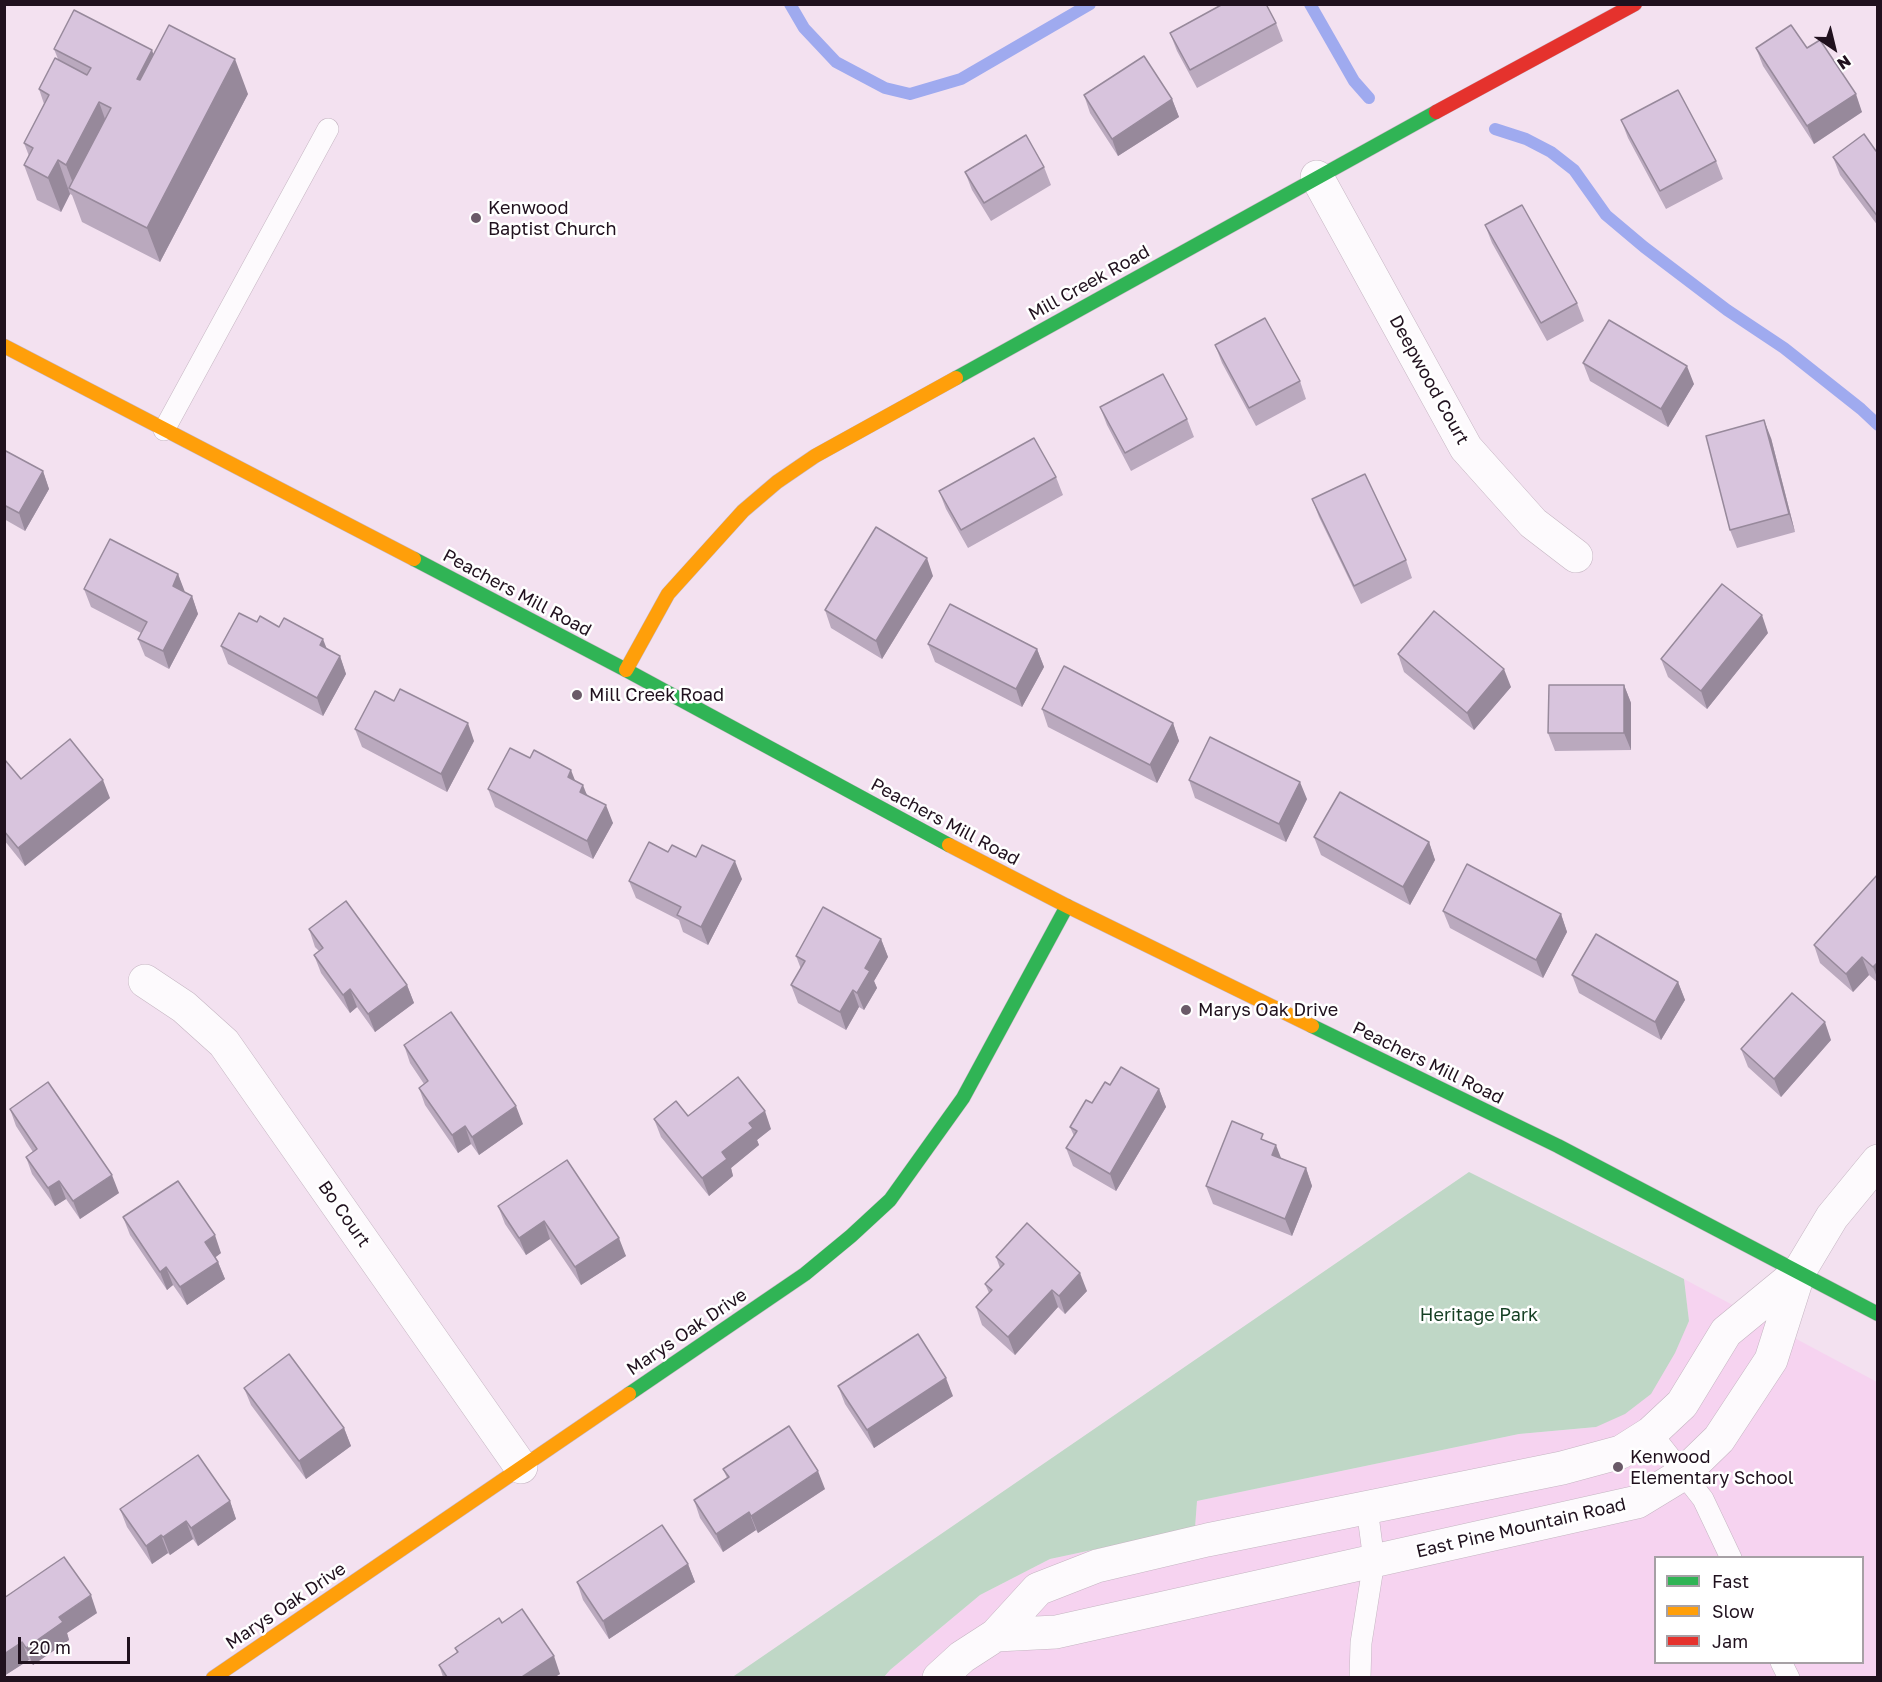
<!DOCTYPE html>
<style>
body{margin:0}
#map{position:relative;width:1882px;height:1682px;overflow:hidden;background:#f3e1f0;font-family:"Golos Text",sans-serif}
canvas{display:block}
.frame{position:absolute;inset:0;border:6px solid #20111e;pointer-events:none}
.legend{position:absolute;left:1654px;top:1556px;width:210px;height:108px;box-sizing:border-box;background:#fff;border:2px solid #a6a0a5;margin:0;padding:8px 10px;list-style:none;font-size:18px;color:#20111e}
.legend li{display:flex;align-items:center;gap:12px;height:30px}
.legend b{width:30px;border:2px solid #a6a0a5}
.north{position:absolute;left:1804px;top:18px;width:60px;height:60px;-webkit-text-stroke:4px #fff;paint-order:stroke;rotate:145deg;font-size:16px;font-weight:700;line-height:24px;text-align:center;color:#20111e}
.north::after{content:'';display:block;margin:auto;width:21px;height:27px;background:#20111e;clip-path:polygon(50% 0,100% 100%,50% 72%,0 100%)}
.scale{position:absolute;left:18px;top:1637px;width:112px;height:27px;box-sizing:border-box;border:3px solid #20111e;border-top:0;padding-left:8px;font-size:18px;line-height:21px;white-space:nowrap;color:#20111e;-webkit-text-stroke:4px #fff;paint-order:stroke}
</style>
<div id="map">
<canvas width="1882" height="1682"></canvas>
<div class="frame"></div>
<ul class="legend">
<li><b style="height:8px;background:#30b455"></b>Fast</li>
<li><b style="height:8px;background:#ff9f0a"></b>Slow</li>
<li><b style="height:8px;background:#e5322d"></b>Jam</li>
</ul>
<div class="north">N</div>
<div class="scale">20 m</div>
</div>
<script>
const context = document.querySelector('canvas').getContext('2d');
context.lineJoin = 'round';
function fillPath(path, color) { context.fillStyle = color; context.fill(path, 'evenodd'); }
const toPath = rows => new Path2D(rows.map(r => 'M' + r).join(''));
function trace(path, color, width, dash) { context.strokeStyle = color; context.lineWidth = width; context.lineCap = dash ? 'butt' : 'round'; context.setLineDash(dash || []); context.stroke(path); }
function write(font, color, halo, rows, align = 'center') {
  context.font = font + ' "Golos Text",sans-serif'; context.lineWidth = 5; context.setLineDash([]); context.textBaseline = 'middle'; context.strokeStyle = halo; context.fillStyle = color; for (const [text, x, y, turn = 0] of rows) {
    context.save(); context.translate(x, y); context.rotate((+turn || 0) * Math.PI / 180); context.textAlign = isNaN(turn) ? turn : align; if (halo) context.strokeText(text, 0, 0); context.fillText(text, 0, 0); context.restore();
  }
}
fillPath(toPath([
 [1684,1279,1877,1382,1877,1677,884,1678,890,1670,980,1595,1050,1559,1195,1528,1197,1501,1519,1434,1596,1427,1689,1322],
 [1656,1558,1862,1558,1862,1662,1656,1662]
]), '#f6d3f0');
fillPath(toPath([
 [1469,1172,1684,1279,1689,1321,1675,1353,1651,1394,1625,1414,1596,1427,1519,1434,1197,1501,1195,1528,1050,1559,980,1595,890,1670,884,1677,731,1678]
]), '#bfd7c6');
trace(toPath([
 [790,4,804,28,836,62,885,88,910,94,961,79,1090,4],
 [1310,4,1354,81,1369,98],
 [1495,129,1526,139,1551,152,1574,170,1606,215,1644,247,1727,310,1784,348,1861,409,1878,425]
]), '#9faaef', 12);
const lane = toPath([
 [164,430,328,129],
 [1651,1433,1703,1499,1731,1558],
 [1781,1662,1789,1678],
 [1360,1678,1361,1643,1374,1561,1367,1508]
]);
const street = toPath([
 [1317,177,1466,448,1533,523,1576,556],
 [145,981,184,1007,224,1043,521,1467],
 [996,1635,1056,1632,1637,1502,1683,1474,1719,1439,1771,1360,1799,1272,1832,1217,1878,1161],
 [939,1678,962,1657,996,1635,1038,1589,1097,1566,1207,1540,1562,1468,1621,1452,1651,1433,1682,1404,1726,1332,1799,1272]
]);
const fast = toPath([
 [956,378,1436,112],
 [414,559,626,670,949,845],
 [1312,1026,1558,1146,1878,1314],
 [629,1394,805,1274,851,1236,890,1200,963,1098,1067,906]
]);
const slow = toPath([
 [4,346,414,559],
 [626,670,668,594,743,511,777,482,815,456,956,378],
 [949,845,1067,906,1312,1026],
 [213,1678,629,1394]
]);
const jam = toPath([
 [1436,112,1635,4]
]);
trace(lane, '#c5b5c2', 22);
trace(street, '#c5b5c2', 34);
trace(fast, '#c5b5c2', 15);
trace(slow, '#c5b5c2', 15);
trace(jam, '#c5b5c2', 15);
trace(lane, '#fdfafd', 21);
trace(street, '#fdfafd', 33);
trace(fast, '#30b455', 14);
trace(slow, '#ff9f0a', 14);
trace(jam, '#e5322d', 14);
fillPath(toPath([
 [1276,23,1283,41,1197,88,1177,51,1170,33],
 [1756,48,1807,48,1862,112,1814,144,1763,66],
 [54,49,153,55,248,94,160,262,82,222,72,195,70,194,61,212,37,200,24,165,29,156,24,143,44,104,39,89,58,59],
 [1084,95,1172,99,1179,117,1118,156,1090,113],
 [1621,120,1716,161,1723,179,1666,209,1628,138],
 [1878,150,1878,226,1840,175,1833,157],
 [1044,167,1051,185,991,221,972,190,965,172],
 [1485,225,1577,303,1584,321,1547,341,1492,243],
 [1215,345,1300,381,1306,399,1256,426,1222,363],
 [1583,363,1694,384,1668,427,1590,381],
 [1100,407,1187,419,1194,437,1131,471,1107,425],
 [1771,438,1795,532,1737,548,1730,530],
 [4,450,43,471,49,489,25,531,4,519],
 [1056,477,1063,495,968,548,946,509,939,491],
 [1312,499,1406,560,1412,578,1361,604,1319,517],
 [178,574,184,592,192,596,198,614,169,669,145,656,138,639,141,633,91,607,84,589],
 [933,576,882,659,831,628,825,610],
 [257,622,279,627,327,649,340,656,346,674,323,716,228,664,221,646],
 [1768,633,1707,709,1668,677,1661,659],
 [928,644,1037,649,1044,667,1022,707,935,662],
 [1398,654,1511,687,1474,730,1404,672],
 [1624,685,1631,703,1631,750,1555,751,1548,733],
 [394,701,474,741,447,792,362,747,355,729],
 [1042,709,1173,723,1179,741,1157,783,1048,727],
 [4,761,21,779,110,798,25,866,4,840],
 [1189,780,1307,799,1286,842,1195,798],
 [575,781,613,823,593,859,495,807,488,789],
 [1314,837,1429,842,1435,860,1410,905,1321,855],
 [668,852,696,857,742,879,708,945,683,932,679,920,636,898,629,881],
 [1878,874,1878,983,1869,975,1853,992,1820,963,1814,945],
 [1443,911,1561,914,1567,932,1543,978,1450,928],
 [309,929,407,985,414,1003,375,1032,357,1007,350,1013,321,973,314,955,319,951,315,947],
 [881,939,888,957,874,981,877,988,864,1010,859,1007,846,1030,798,1003,791,985,801,969,796,956],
 [1572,975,1678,982,1685,1000,1661,1040,1579,993],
 [1831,1040,1781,1097,1748,1067,1741,1049],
 [404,1045,523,1124,479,1155,471,1144,458,1153,425,1105,419,1088,424,1084,410,1063],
 [1110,1085,1159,1089,1166,1107,1116,1191,1073,1166,1066,1148,1074,1136,1070,1127],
 [10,1109,119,1193,80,1219,66,1199,55,1206,32,1174,26,1157,33,1152,16,1126],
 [688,1116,771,1129,757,1140,759,1145,731,1168,733,1176,709,1196,661,1137,654,1119],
 [1265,1141,1281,1159,1306,1168,1312,1186,1292,1236,1213,1204,1206,1186],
 [567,1160,626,1256,581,1285,550,1239,526,1255,505,1224,498,1206],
 [123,1217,221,1253,215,1257,218,1262,225,1279,187,1305,173,1285,167,1290,130,1235],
 [996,1257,1087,1291,1065,1314,1058,1307,1015,1355,982,1325,976,1307,989,1293,985,1284,1000,1268],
 [838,1386,953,1396,874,1448,845,1404],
 [244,1388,344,1428,351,1446,306,1479,251,1405],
 [723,1469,825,1489,758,1533,756,1530,723,1552,700,1518,694,1500,727,1478],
 [230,1501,236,1519,198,1546,193,1539,170,1555,168,1553,152,1564,127,1527,120,1509],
 [688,1564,695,1582,609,1639,583,1600,577,1582],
 [4,1598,97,1613,67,1633,69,1640,33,1665,29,1660,4,1676],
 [502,1623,560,1674,555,1677,443,1677,439,1665,457,1653,455,1648]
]), '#baa9be');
fillPath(toPath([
 [152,50,164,85,149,113,137,79],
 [235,59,248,94,160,262,147,228],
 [1856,94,1862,112,1814,144,1807,126],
 [1172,99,1179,117,1118,156,1112,139],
 [99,102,111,136,76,191,66,165],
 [58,160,70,194,61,212,48,178],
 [1687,366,1694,384,1668,427,1661,409],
 [1764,420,1771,438,1795,532,1789,514],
 [43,471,49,489,25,531,19,513],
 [927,558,933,576,882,659,876,641],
 [178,574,185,592,173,586],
 [192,596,198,614,169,669,163,651],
 [1762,615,1768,633,1707,709,1701,691],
 [323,639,330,657,320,645],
 [1037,649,1044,667,1022,707,1016,689],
 [340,656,346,674,323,716,317,698],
 [1504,669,1511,687,1474,730,1467,713],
 [1624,685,1631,703,1631,750,1624,733],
 [468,723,474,741,447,792,441,774],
 [1173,723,1179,741,1157,783,1150,765],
 [571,770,578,788,568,777],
 [103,780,110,798,25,866,18,848],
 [1300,782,1307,799,1286,842,1279,824],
 [583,785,590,803,580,792],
 [606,805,613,823,593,859,587,841],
 [1429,842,1435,860,1410,905,1403,887],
 [735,861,742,879,708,945,701,927],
 [1561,914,1567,932,1543,978,1536,960],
 [881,939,888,957,874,981,877,988,864,1010,857,993,865,968],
 [1862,957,1869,975,1853,992,1846,974],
 [1878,962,1878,980,1873,967],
 [1678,982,1685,1000,1661,1040,1655,1022],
 [407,985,414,1003,375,1032,368,1014],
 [350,989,357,1007,350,1013,343,995],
 [853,990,859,1007,846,1030,840,1012],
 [1825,1022,1831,1040,1781,1097,1774,1079],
 [1159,1089,1166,1107,1116,1191,1110,1174],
 [516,1106,523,1124,479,1155,472,1137],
 [765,1111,771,1129,757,1140,759,1145,731,1168,733,1176,709,1196,702,1178,722,1152,749,1123],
 [465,1126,471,1144,458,1153,452,1135],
 [1276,1145,1283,1163,1272,1155],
 [1306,1168,1312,1186,1292,1236,1285,1219],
 [112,1175,119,1193,80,1219,73,1201],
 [59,1181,66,1199,55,1206,48,1188],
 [544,1221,550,1239,526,1255,519,1238],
 [215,1235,221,1253,212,1260,205,1242],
 [619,1238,626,1256,581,1285,575,1267],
 [218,1262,225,1279,187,1305,180,1287],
 [166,1267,173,1285,167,1290,160,1272],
 [1080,1273,1087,1291,1065,1314,1059,1296],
 [1052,1290,1058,1307,1015,1355,1008,1337],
 [946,1378,953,1396,874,1448,867,1430],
 [344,1428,351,1446,306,1479,299,1461],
 [818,1471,825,1489,758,1533,751,1516],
 [230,1501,236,1519,198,1546,191,1528],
 [749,1512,756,1530,723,1552,716,1534],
 [186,1521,193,1539,170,1555,163,1537],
 [161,1535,168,1553,152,1564,146,1546],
 [688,1564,695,1582,609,1639,603,1621],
 [91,1595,97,1613,67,1633,69,1640,33,1665,26,1648,59,1617],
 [22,1642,29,1660,4,1676,4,1654],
 [554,1656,560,1674,555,1677,522,1677]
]), '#97899b');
const building = toPath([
 [1223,4,1266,4,1276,23,1190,70,1170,33,1223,4],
 [74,10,152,50,137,79,140,80,169,25,235,59,147,228,69,188,111,108,99,102,66,165,58,160,48,178,24,165,33,148,24,143,49,95,39,89,55,58,87,75,91,68,54,49,74,10],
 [1791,25,1807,48,1820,40,1856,94,1807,126,1756,48,1791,25],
 [1144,56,1172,99,1112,139,1084,95,1144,56],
 [1678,90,1716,161,1660,191,1621,120,1678,90],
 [1864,134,1876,151,1878,150,1878,217,1833,157,1864,134],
 [1026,135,1044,167,984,203,965,172,1026,135],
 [1522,205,1577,303,1541,323,1485,225,1522,205],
 [1265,318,1300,381,1249,408,1215,345,1265,318],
 [1609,320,1687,366,1661,409,1583,363,1609,320],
 [1163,374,1187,419,1125,453,1100,407,1163,374],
 [1764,420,1789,514,1730,530,1706,436,1764,420],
 [1034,438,1056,477,961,530,939,491,1034,438],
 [4,450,43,471,19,513,4,505,4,450],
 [1365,474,1406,560,1354,586,1312,499,1365,474],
 [876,527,927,558,876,641,825,610,876,527],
 [110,539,178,574,173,586,192,596,163,651,138,639,147,622,84,589,110,539],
 [1722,584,1762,615,1701,691,1661,659,1722,584],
 [950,604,1037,649,1016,689,928,644,950,604],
 [1434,611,1504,669,1467,713,1398,654,1434,611],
 [239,613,257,622,260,616,279,627,284,618,323,639,320,645,340,656,317,698,221,646,239,613],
 [1064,666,1173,723,1150,765,1042,709,1064,666],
 [1549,685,1624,685,1624,733,1548,733,1549,685],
 [400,689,468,723,441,774,355,729,375,691,394,701,400,689],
 [1210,737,1300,782,1279,824,1189,780,1210,737],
 [70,739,103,780,18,848,4,831,4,761,5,760,21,779,70,739],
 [510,748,530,758,534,750,571,770,568,777,583,785,580,792,606,805,587,841,488,789,510,748],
 [1340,792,1429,842,1403,887,1314,837,1340,792],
 [649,842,668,852,672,845,696,857,702,845,735,861,701,927,677,915,681,907,629,881,649,842],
 [1467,864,1561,914,1536,960,1443,911,1467,864],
 [1878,874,1878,962,1873,967,1862,957,1846,974,1814,945,1878,874],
 [346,901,407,985,368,1014,350,989,343,995,314,955,323,948,309,929,346,901],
 [823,907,881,939,865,968,870,971,857,993,853,990,840,1012,791,985,805,961,796,956,823,907],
 [1596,934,1678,982,1655,1022,1572,975,1596,934],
 [1792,993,1825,1022,1774,1079,1741,1049,1792,993],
 [451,1012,516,1106,472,1137,465,1126,452,1135,419,1088,428,1081,404,1045,451,1012],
 [1121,1067,1159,1089,1110,1174,1066,1148,1077,1131,1070,1127,1086,1100,1092,1103,1105,1082,1110,1085,1121,1067],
 [738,1077,765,1111,749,1123,753,1128,722,1152,727,1159,702,1178,654,1119,676,1101,688,1116,738,1077],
 [48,1082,112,1175,73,1201,59,1181,48,1188,26,1157,37,1149,10,1109,48,1082],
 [1232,1121,1263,1134,1261,1139,1276,1145,1272,1155,1306,1168,1285,1219,1206,1186,1232,1121],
 [567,1160,619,1238,575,1267,544,1221,519,1238,498,1206,567,1160],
 [178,1181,215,1235,205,1242,218,1262,180,1287,166,1267,160,1272,123,1217,178,1181],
 [1027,1223,1080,1273,1059,1296,1052,1290,1008,1337,976,1307,992,1290,985,1284,1004,1264,996,1257,1027,1223],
 [918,1334,946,1378,867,1430,838,1386,918,1334],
 [289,1354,344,1428,299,1461,244,1388,289,1354],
 [789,1426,818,1471,751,1516,749,1512,716,1534,694,1500,729,1477,723,1469,789,1426],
 [198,1455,230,1501,191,1528,186,1521,163,1537,161,1535,146,1546,120,1509,198,1455],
 [662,1525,688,1564,603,1621,577,1582,662,1525],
 [64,1557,91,1595,59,1617,63,1622,26,1648,22,1642,4,1654,4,1598,64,1557],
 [522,1609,554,1656,522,1677,447,1677,439,1665,458,1652,455,1648,499,1618,502,1623,522,1609]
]);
fillPath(building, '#d8c4dd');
trace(building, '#97899b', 1.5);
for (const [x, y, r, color] of [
 [476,218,6,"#6a5a68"],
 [577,695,6,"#6a5a68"],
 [1186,1010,6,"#6a5a68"],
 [1618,1467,6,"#6a5a68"]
]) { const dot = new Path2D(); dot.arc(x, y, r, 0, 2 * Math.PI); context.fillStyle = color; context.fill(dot); trace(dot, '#fff', 2); }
write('18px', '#20111e', '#fff', [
 ["Kenwood",488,208],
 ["Baptist Church",488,229],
 ["Mill Creek Road",589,695],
 ["Marys Oak Drive",1198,1010],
 ["Kenwood",1630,1457],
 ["Elementary School",1630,1478]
], 'left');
write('18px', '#20111e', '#fff', [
 ["Mill Creek Road",1089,283,-29],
 ["Deepwood Court",1429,380,61],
 ["Peachers Mill Road",517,593,28],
 ["Peachers Mill Road",945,822,28],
 ["Peachers Mill Road",1428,1063,26],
 ["Bo Court",344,1214,55],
 ["Marys Oak Drive",687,1332,-34],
 ["East Pine Mountain Road",1521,1528,-13],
 ["Marys Oak Drive",286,1606,-34]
]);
write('18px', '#153f23', '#fff', [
 ["Heritage Park",1479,1315]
]);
</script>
